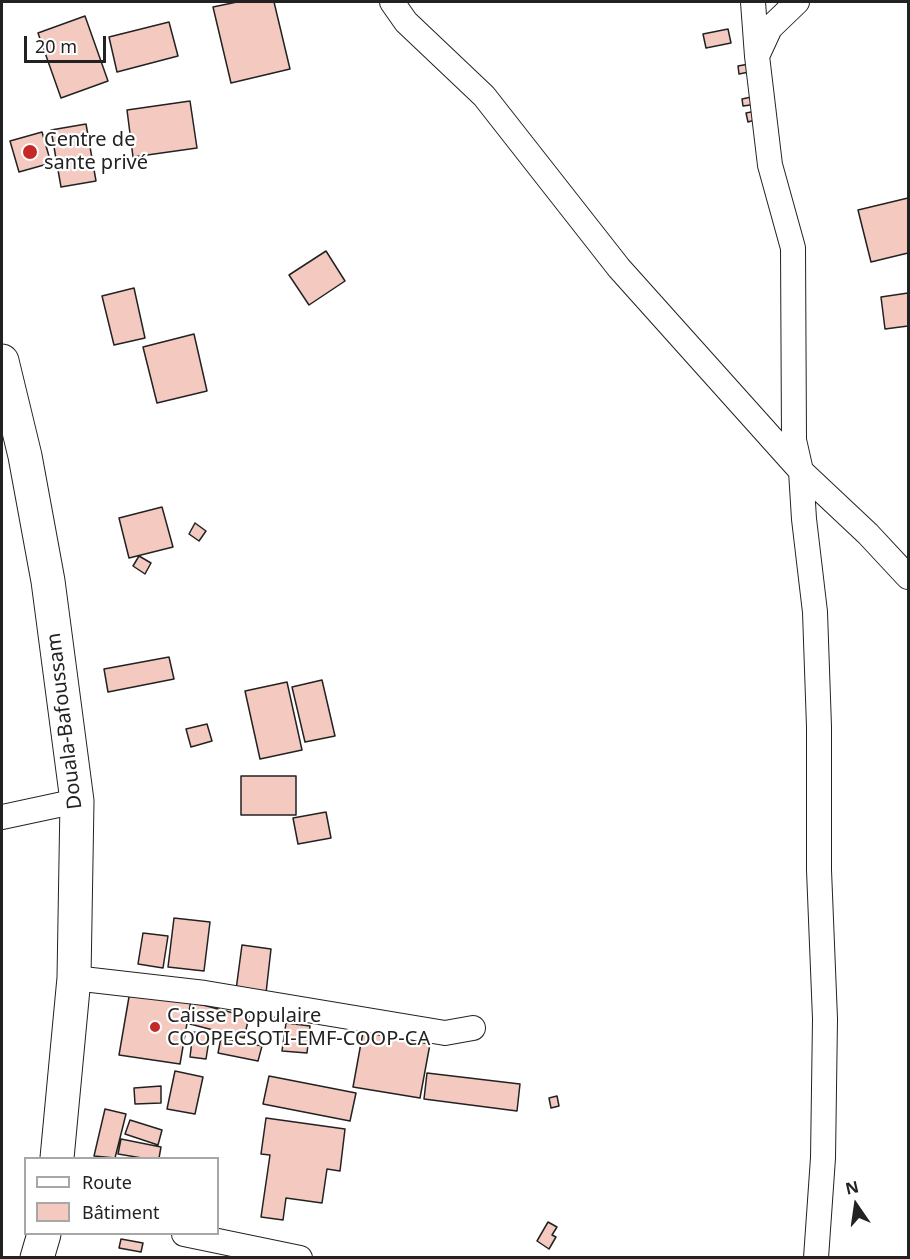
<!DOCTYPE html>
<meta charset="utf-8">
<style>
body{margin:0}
#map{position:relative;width:910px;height:1259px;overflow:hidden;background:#fff;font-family:"Noto Sans",sans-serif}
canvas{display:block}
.frame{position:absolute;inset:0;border:3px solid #222;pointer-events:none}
.legend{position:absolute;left:24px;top:1157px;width:195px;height:78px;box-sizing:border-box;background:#fff;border:2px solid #a7a7a7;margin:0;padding:8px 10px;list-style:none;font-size:18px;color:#222}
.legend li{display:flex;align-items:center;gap:12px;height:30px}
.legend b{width:30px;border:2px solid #a7a7a7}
.north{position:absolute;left:826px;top:1175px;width:60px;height:60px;-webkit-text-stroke:4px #fff;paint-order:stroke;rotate:347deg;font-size:16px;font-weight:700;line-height:24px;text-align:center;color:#222}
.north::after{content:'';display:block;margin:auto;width:21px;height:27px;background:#222;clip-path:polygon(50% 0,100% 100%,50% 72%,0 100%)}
.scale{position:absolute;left:24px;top:36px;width:82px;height:27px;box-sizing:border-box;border:3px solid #222;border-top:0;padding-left:8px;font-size:18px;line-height:21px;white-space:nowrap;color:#222;-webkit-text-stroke:4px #fff;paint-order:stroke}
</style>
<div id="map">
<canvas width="910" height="1259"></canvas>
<div class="frame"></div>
<ul class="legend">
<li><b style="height:8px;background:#fff"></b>Route</li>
<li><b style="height:16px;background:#f3c9c0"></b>Bâtiment</li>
</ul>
<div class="north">N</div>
<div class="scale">20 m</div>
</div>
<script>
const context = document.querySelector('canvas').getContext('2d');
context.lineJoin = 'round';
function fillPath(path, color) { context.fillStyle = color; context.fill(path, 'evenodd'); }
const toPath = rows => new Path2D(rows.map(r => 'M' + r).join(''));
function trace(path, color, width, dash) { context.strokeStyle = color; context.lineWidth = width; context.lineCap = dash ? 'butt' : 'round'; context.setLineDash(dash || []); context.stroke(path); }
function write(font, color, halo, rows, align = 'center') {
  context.font = font + ' "Noto Sans",sans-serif'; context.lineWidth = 4.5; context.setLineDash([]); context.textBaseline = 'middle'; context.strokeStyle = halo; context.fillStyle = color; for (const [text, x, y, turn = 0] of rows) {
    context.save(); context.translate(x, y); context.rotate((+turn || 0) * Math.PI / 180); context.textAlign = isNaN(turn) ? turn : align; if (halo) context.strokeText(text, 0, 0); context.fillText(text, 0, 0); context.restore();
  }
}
const building = toPath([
 [237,2,274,2,290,69,231,83,213,7,237,2],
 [85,16,108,81,61,98,38,33,85,16],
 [169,22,178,56,117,72,109,37,169,22],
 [728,29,731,43,706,48,703,34,728,29],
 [749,64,749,72,739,74,738,66,749,64],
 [756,96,758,104,743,106,742,99,756,96],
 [190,101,197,148,133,157,127,110,190,101],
 [761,110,762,118,748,122,746,113,761,110],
 [86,124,96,181,61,187,51,130,86,124],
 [42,132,51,163,19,172,10,141,42,132],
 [908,198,908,253,871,262,858,210,908,198],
 [326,251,345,281,309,305,289,275,326,251],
 [134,288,145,338,114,345,102,296,134,288],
 [908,293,908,326,885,329,881,297,908,293],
 [194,334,207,391,157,403,143,347,194,334],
 [162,507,173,547,129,558,119,518,162,507],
 [195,523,206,531,199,541,189,534,195,523],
 [139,556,151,563,145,574,133,566,139,556],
 [169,657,174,679,108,692,104,669,169,657],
 [322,680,335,736,305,742,292,687,322,680],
 [287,682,302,750,260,759,245,691,287,682],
 [207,724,212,741,191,747,186,729,207,724],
 [241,776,296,776,296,815,241,815,241,776],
 [326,812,331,838,298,844,293,818,326,812],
 [174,918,210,922,204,971,168,967,174,918],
 [143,933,168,936,163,968,138,964,143,933],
 [242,945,271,949,266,993,236,990,242,945],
 [130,991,191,1000,180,1064,119,1055,130,991],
 [195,1003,249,1017,244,1038,190,1024,195,1003],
 [286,1023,310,1026,307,1053,282,1051,286,1023],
 [193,1032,210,1034,206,1059,190,1057,193,1032],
 [363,1032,430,1044,420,1098,353,1087,363,1032],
 [221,1038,262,1046,258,1061,218,1053,221,1038],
 [175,1071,203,1077,195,1114,167,1109,175,1071],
 [427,1073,520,1084,517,1111,424,1099,427,1073],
 [269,1076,356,1093,350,1121,263,1104,269,1076],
 [161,1086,161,1103,135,1104,134,1088,161,1086],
 [557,1096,559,1106,551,1108,549,1098,557,1096],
 [105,1109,126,1114,115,1158,94,1156,105,1109],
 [266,1118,345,1129,340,1171,327,1169,322,1203,286,1198,283,1220,261,1217,270,1155,261,1154,266,1118],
 [130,1120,162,1130,158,1145,125,1134,130,1120],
 [121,1139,161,1147,159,1158,142,1158,118,1154,121,1139],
 [548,1222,557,1227,552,1235,556,1237,549,1249,537,1241,548,1222],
 [121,1239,143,1243,141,1252,119,1248,121,1239]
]);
fillPath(building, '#f3c9c0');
trace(building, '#222', 1.5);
const minor = toPath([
 [392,2,406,22,484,96,619,268,801,471,868,534,908,577],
 [753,2,757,56,770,165,793,248,794,440,801,471,804,519,815,612,819,727,819,870,825,1019,823,1158,816,1258],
 [758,54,770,28,797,2],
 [2,817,77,801],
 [74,978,205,993,445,1033,473,1028],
 [184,1234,300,1258]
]);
const trunk = toPath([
 [2,361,25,456,48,581,77,801,74,978,57,1158],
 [37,1258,44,1234]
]);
trace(minor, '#222', 26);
trace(trunk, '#222', 35);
trace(minor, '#fff', 24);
trace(trunk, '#fff', 33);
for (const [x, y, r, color] of [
 [30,152,8,"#c62828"],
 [155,1027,6,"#c62828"]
]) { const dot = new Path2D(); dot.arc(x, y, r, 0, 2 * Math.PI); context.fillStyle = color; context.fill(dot); trace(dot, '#fff', 2); }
write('20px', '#222', '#fff', [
 ["Centre de",44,140],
 ["sante privé",44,163],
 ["Caisse Populaire",167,1016],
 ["COOPECSOTI-EMF-COOP-CA",167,1039]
], 'left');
write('20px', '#222', '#fff', [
 ["Douala-Bafoussam",65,721,-97]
]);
</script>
